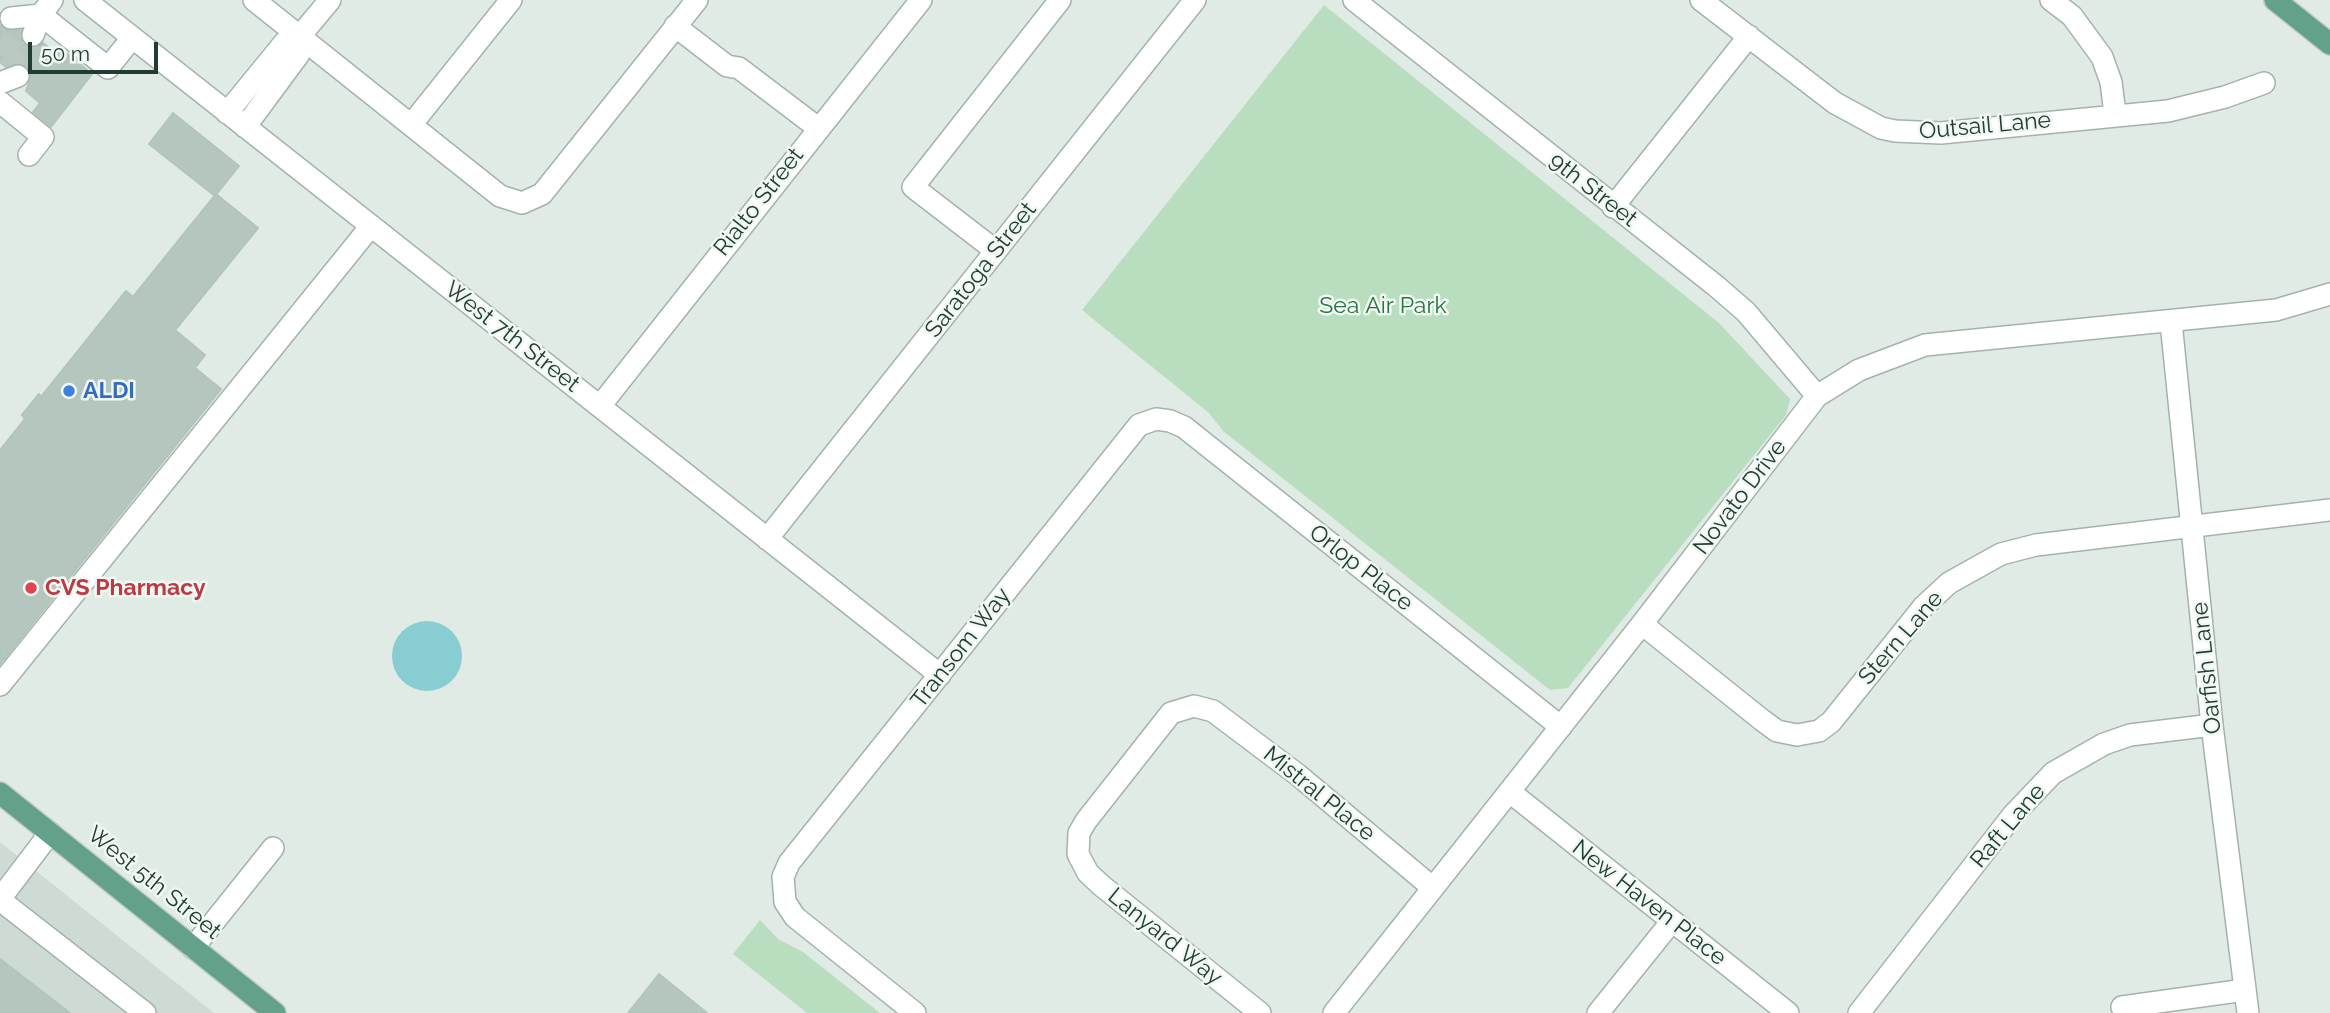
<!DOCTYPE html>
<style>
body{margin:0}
#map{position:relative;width:2330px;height:1013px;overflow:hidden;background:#e0ebe5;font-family:Raleway,sans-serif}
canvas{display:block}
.scale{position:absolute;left:28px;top:42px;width:130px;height:32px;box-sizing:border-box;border:4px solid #213c31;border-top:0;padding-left:9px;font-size:21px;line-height:24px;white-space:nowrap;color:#213c31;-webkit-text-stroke:5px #f0f8f3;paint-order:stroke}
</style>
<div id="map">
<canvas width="2330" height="1013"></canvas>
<div class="scale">50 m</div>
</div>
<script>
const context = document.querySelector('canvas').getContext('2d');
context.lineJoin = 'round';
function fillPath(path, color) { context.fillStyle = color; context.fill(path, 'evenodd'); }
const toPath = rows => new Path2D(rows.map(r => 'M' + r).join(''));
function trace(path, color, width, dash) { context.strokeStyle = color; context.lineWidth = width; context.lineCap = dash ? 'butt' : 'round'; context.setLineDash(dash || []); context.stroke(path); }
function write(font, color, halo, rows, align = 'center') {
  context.font = font + ' Raleway,sans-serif'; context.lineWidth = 5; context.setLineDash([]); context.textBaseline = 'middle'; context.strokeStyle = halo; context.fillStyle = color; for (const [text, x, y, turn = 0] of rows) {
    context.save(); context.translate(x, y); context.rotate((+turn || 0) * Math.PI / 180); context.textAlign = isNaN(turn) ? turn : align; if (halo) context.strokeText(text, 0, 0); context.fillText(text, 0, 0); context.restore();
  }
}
fillPath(toPath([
 [0,842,204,1005,214,1013,0,1013]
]), '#cedbd4');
fillPath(toPath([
 [1324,5,1719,323,1790,399,1786,415,1568,688,1550,690,1223,431,1209,413,1082,310],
 [760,920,778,939,803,952,880,1013,807,1013,733,954]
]), '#b9ddbf');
fillPath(toPath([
 '392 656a35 35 0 1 1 70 0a35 35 0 1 1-70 0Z'
]), '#87cdd1');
const building = toPath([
 [0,25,6,30,21,30,22,43,29,47,43,43,56,53,60,48,92,74,51,127,33,112,40,103,26,91,31,77,27,66,19,63,6,67,0,62,0,25],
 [173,113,239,166,215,196,149,144,173,113],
 [216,194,258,228,175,330,205,355,195,368,221,389,0,664,0,450,25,419,22,415,39,394,41,397,126,291,133,297,216,194],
 [0,959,70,1013,0,1013,0,959],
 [659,974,707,1013,628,1013,659,974]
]);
fillPath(building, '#b5c6be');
trace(building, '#b2c5bb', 2);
trace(toPath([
 [0,54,21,27],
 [8,68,33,35]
]), '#bac8c1', 21, [21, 10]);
const minor = toPath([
 [85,0,940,675],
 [254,0,500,196,522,203,542,194,697,0],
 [1354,0,1716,286,1746,312,1817,396],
 [1701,0,1835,103,1881,128,1895,131,1941,133,2168,111,2225,97,2264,83],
 [2051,0,2072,16,2102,57,2111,82,2115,114],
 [11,18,41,15,108,68,132,38],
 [675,26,727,66,739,68,818,128],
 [33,35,41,15,52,0],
 [0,83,18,76],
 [0,102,43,137,29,155],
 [227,113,285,42,300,36,330,0],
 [411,125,511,0],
 [245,127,299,54,300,36],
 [1613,207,1749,36],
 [996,251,913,187,1060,0],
 [2171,322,2212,725,2248,1013],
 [600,406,921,0],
 [767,539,1195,0],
 [1642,624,1762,720,1777,731,1797,735,1819,731,1831,722,1924,606,1949,583,2001,554,2036,545,2330,510],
 [0,685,371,226],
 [1510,792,1788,1013],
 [0,899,50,833],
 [0,900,145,1013],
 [193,948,273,848],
 [2122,1007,2245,990],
 [915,1013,795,917,785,902,783,877,789,863,1139,425,1156,419,1170,421,1184,427,1561,727],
 [1260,1013,1102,886,1088,873,1078,854,1079,833,1086,821,1171,713,1194,706,1213,711,1298,775,1433,888],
 [1334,1013,1642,624,1817,396,1859,370,1925,345,2276,310,2330,294],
 [1598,1013,1672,921],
 [1859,1013,2013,815,2053,773,2104,744,2130,735,2212,725]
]);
const major = toPath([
 [2275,0,2330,44],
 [0,793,275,1013]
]);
trace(minor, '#a3b3ab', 24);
trace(major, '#c1c8c5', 24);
trace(minor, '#fff', 21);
trace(major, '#64a18b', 21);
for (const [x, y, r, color] of [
 [69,391,7,"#3f7fe0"],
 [31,588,7,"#e0444e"]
]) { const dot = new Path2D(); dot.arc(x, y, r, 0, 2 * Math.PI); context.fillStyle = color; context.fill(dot); trace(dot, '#f0f8f3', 2.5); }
write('23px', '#213c31', '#f0f8f3', [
 ["Outsail Lane",1985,126,-5],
 ["9th Street",1593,190,38],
 ["Rialto Street",759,202,-52],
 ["Saratoga Street",981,270,-52],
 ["West 7th Street",512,337,38],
 ["Novato Drive",1740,497,-53],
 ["Orlop Place",1361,568,38],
 ["Stern Lane",1901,638,-49],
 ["Transom Way",961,648,-52],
 ["Oarfish Lane",2207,668,-96],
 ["Mistral Place",1319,794,39],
 ["Raft Lane",2008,826,-50],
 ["West 5th Street",154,883,39],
 ["New Haven Place",1649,903,38],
 ["Lanyard Way",1165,937,39]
]);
write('23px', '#2b733f', '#f0f8f3', [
 ["Sea Air Park",1383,306]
]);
write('bold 23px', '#366cbe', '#f0f8f3', [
 ["ALDI",83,391]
], 'left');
write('bold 23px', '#be3a42', '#f0f8f3', [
 ["CVS Pharmacy",45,588]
], 'left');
</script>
